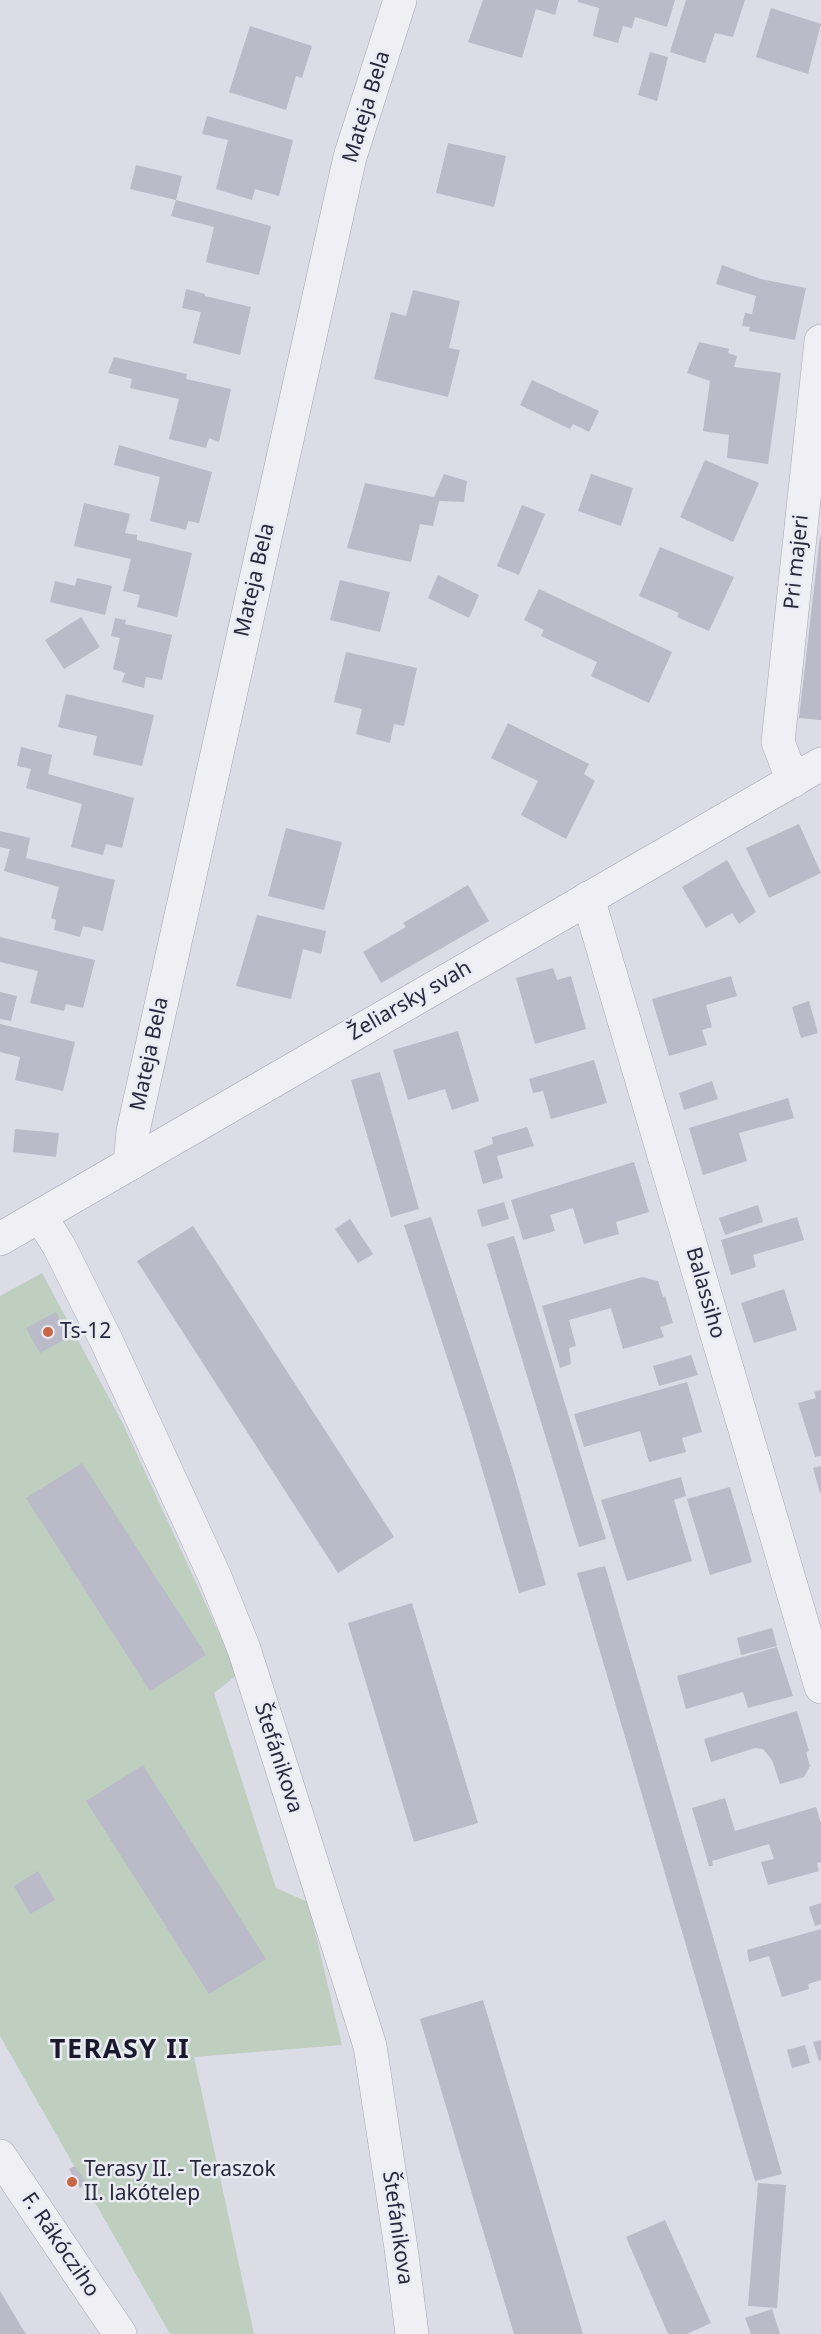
<!DOCTYPE html>
<meta charset="utf-8">
<style>
body{margin:0}
canvas{display:block;background:#dcdce6}
</style>
<canvas width="821" height="2334"></canvas>
<script>
const context = document.querySelector('canvas').getContext('2d');
context.lineJoin = 'round';
function fillPath(path, color) { context.fillStyle = color; context.fill(path, 'evenodd'); }
const toPath = rows => new Path2D(rows.map(r => 'M' + r).join(''));
function trace(path, color, width, dash) { context.strokeStyle = color; context.lineWidth = width; context.lineCap = dash ? 'butt' : 'round'; context.setLineDash(dash || []); context.stroke(path); }
function write(font, color, halo, rows, align = 'center') {
  context.font = font + ' "Noto Sans",sans-serif'; context.lineWidth = 5; context.setLineDash([]); context.textBaseline = 'middle'; context.strokeStyle = halo; context.fillStyle = color; for (const [text, x, y, turn = 0] of rows) {
    context.save(); context.translate(x, y); context.rotate((+turn || 0) * Math.PI / 180); context.textAlign = isNaN(turn) ? turn : align; if (halo) context.strokeText(text, 0, 0); context.fillText(text, 0, 0); context.restore();
  }
}
fillPath(toPath([
 [42,1273,123,1424,238,1674,214,1693,276,1888,308,1902,342,2045,194,2057,254,2334,170,2334,0,2036,0,1296]
]), '#becfc0');
fillPath(toPath([
 [483,0,559,0,555,15,536,9,522,58,468,42],
 [578,0,675,0,667,27,635,17,632,28,623,26,618,43,593,36,599,8,578,2],
 [686,0,745,0,733,37,715,33,705,63,670,52],
 [771,8,821,24,808,74,756,57],
 [250,26,312,46,302,78,296,76,286,110,229,92],
 [650,52,668,57,657,101,638,95],
 [207,116,293,140,279,196,255,189,252,200,216,189,228,140,202,134],
 [448,143,506,156,494,207,436,193],
 [136,165,182,176,176,200,130,189],
 [176,200,271,226,259,275,206,262,214,227,171,216],
 [722,265,761,279,806,288,795,340,749,331,750,327,742,326,745,313,752,314,756,296,716,284],
 [186,289,205,294,205,296,251,307,240,355,193,343,201,312,182,308],
 [413,290,460,301,449,348,460,350,448,397,374,379,391,312,406,316],
 [699,342,729,349,728,353,737,356,734,367,781,373,768,464,727,458,729,435,703,431,710,381,687,373],
 [114,357,187,374,186,379,231,389,219,442,209,438,206,448,169,439,179,399,130,388,132,379,108,373],
 [532,380,599,411,589,432,573,424,570,429,520,405],
 [119,445,212,472,199,523,188,521,186,530,150,521,160,477,114,465],
 [705,460,759,483,733,542,680,517],
 [444,474,467,481,464,502,439,501,433,526,420,524,411,562,347,548,365,483,434,497],
 [591,474,633,488,621,526,578,511],
 [84,503,130,514,125,533,137,535,137,540,192,553,177,617,137,607,140,595,123,591,131,559,74,546],
 [522,505,545,514,519,575,497,566],
 [820,537,821,537,821,720,799,718],
 [660,547,734,577,709,631,677,617,679,613,639,596],
 [438,575,479,595,469,618,428,598],
 [77,578,112,586,105,615,50,602,55,581,75,586],
 [340,580,390,592,380,632,330,620],
 [539,589,672,652,649,703,591,676,597,662,541,636,544,630,524,620],
 [81,617,100,647,64,669,45,640],
 [115,618,126,620,125,624,172,635,162,680,146,677,144,688,122,682,125,673,113,669,120,638,111,636],
 [346,652,417,668,404,726,394,724,390,743,356,734,362,709,334,702],
 [66,694,154,715,142,766,93,755,97,736,58,727],
 [508,723,589,764,584,774,595,781,566,839,521,815,538,781,491,758],
 [21,747,52,755,48,774,134,798,122,848,106,844,103,855,71,847,82,804,26,788,31,769,17,766],
 [799,824,821,873,769,898,746,848],
 [286,828,342,842,324,910,268,896],
 [0,831,30,838,26,858,115,880,103,931,83,926,80,937,54,930,56,920,51,918,59,887,4,871,10,849,0,847],
 [727,860,756,912,739,924,732,913,706,928,682,887],
 [468,885,489,921,381,983,363,952,406,927,403,923],
 [257,915,326,931,321,954,303,949,291,999,236,986],
 [0,937,95,960,83,1008,66,1004,64,1011,30,1003,38,971,0,962],
 [553,968,557,980,571,976,586,1029,535,1044,516,978],
 [731,976,737,996,706,1005,712,1027,702,1030,707,1045,669,1056,652,999],
 [0,992,17,996,11,1021,0,1019],
 [809,1001,818,1033,801,1038,792,1007],
 [0,1024,75,1042,63,1091,15,1080,20,1057,0,1052],
 [458,1031,479,1101,452,1110,445,1089,408,1100,393,1050],
 [594,1060,607,1103,551,1119,543,1091,533,1093,529,1079],
 [380,1072,419,1209,391,1217,351,1080],
 [712,1081,718,1099,684,1110,679,1093],
 [788,1098,794,1118,739,1133,747,1161,703,1175,689,1128],
 [527,1127,534,1146,497,1156,503,1178,483,1184,474,1151,493,1144,492,1137],
 [15,1129,59,1133,56,1157,13,1152],
 [634,1162,649,1212,616,1222,619,1234,584,1244,573,1208,550,1215,555,1231,523,1240,511,1200],
 [504,1202,509,1219,482,1227,477,1210],
 [758,1205,763,1222,725,1235,719,1218],
 [431,1217,512,1466,546,1585,519,1593,469,1425,404,1225],
 [797,1217,804,1240,753,1255,756,1267,731,1275,721,1240],
 [350,1219,373,1254,358,1263,335,1229],
 [193,1226,394,1537,338,1573,137,1261],
 [514,1236,606,1539,579,1547,487,1244],
 [642,1277,658,1281,663,1297,665,1296,673,1323,660,1327,664,1337,623,1349,611,1308,569,1320,576,1346,569,1348,571,1364,560,1368,542,1306],
 [784,1289,797,1330,754,1343,741,1303],
 [56,1312,69,1337,40,1353,26,1328],
 [691,1355,698,1375,659,1386,653,1366],
 [687,1382,702,1432,682,1438,686,1452,649,1462,640,1431,584,1447,574,1414],
 [821,1390,821,1456,815,1457,798,1403,816,1398,814,1392],
 [82,1463,206,1655,150,1691,26,1498],
 [821,1466,821,1493,820,1493,813,1468],
 [681,1477,686,1496,674,1500,692,1561,627,1581,601,1500],
 [730,1487,752,1562,710,1575,687,1499],
 [605,1566,767,2122,782,2174,755,2181,587,1607,577,1573],
 [412,1603,478,1823,414,1842,348,1623],
 [772,1628,777,1646,741,1655,737,1638],
 [777,1647,793,1696,748,1708,743,1692,686,1709,677,1676],
 [797,1711,809,1751,806,1752,810,1766,804,1777,780,1784,772,1760,763,1749,755,1748,711,1762,704,1739],
 [143,1765,266,1959,209,1994,86,1801],
 [725,1798,735,1831,816,1807,821,1823,821,1862,817,1863,819,1871,768,1885,761,1862,774,1859,769,1844,712,1861,713,1866,709,1866,692,1808],
 [38,1871,55,1900,30,1914,14,1886],
 [821,1903,821,1924,815,1926,809,1907],
 [821,1929,821,1980,808,1984,809,1989,782,1997,769,1956,749,1962,747,1950],
 [483,2000,538,2184,583,2334,514,2334,475,2204,420,2019],
 [821,2040,821,2060,819,2061,813,2042],
 [805,2045,810,2063,792,2068,787,2050],
 [75,2166,87,2184,80,2188,69,2169],
 [758,2183,786,2185,777,2308,748,2306],
 [665,2220,711,2323,687,2334,668,2334,626,2237],
 [0,2291,22,2328,26,2334,0,2334],
 [772,2309,780,2334,751,2334,745,2318]
]), '#babac8');
const minor = toPath([
 [793,781,778,742,821,341],
 [588,898,821,1687],
 [130,1164,133,1131,350,157,400,0],
 [40,1216,59,1246,106,1340,215,1577,244,1649,370,2046,401,2248,412,2334]
]);
const tertiary = toPath([
 [0,1239,821,764],
 [0,2156,120,2334]
]);
trace(minor, '#a6a6b3', 34);
trace(tertiary, '#a6a6b3', 34);
trace(minor, '#efeff4', 33);
trace(tertiary, '#efeff4', 33);
for (const [x, y, r, color] of [
 [48,1332,6,"#c76745"],
 [72,2182,6,"#c76745"]
]) { const dot = new Path2D(); dot.arc(x, y, r, 0, 2 * Math.PI); context.fillStyle = color; context.fill(dot); trace(dot, '#ebebf4', 2); }
write('21px', '#28273b', '#ebebf4', [
 ["Mateja Bela",367,107,-73],
 ["Pri majeri",797,562,-84],
 ["Mateja Bela",255,580,-77],
 ["Želiarsky svah",410,1001,-30],
 ["Mateja Bela",150,1054,-78],
 ["Balassiho",705,1293,74],
 ["Štefánikova",278,1758,72],
 ["Štefánikova",397,2228,82],
 ["F. Rákócziho",60,2245,56]
]);
write('21px', '#28273b', '#ebebf4', [
 ["Ts-12",60,1332],
 ["Terasy II. - Teraszok",84,2170],
 ["II. lakótelep",84,2194]
], 'left');
context.letterSpacing = '1.5px';
write('bold 27px', '#1a192c', '#ebebf4', [
 ["TERASY II",120,2050]
]);
context.letterSpacing = '0px';
</script>
